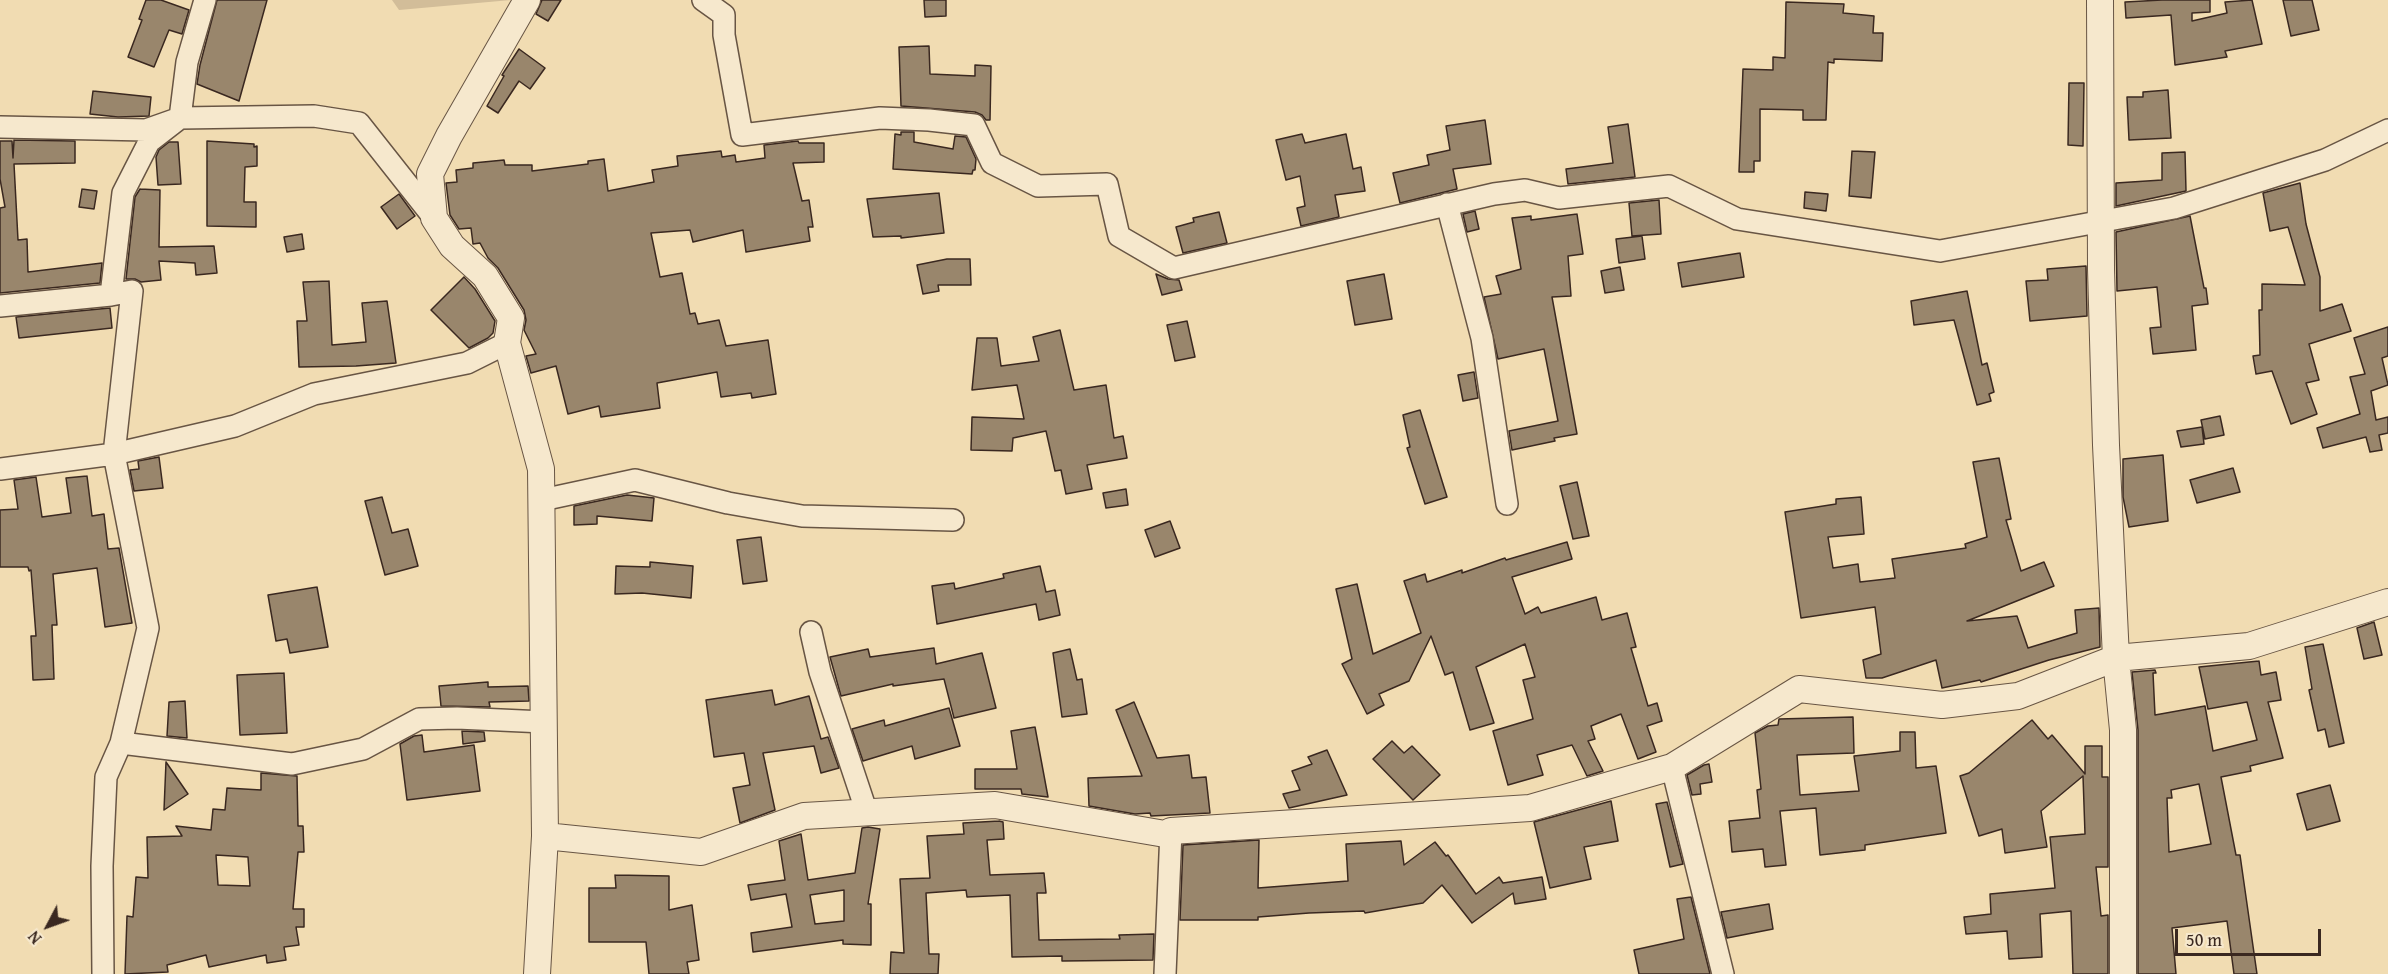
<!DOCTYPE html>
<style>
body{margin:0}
#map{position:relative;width:2388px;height:974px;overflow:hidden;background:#f1dcb2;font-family:"Gentium Book Plus",serif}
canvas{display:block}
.north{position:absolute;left:18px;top:896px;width:60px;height:60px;-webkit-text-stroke:4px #f6e8cd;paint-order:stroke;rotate:229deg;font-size:16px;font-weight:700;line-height:24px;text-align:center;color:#3a2820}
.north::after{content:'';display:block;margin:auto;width:21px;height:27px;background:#3a2820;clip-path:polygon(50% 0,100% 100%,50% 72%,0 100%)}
.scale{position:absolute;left:2175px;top:929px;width:146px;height:27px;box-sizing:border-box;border:3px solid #3a2820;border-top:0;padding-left:8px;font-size:18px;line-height:21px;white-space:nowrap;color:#3a2820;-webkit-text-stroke:4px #f6e8cd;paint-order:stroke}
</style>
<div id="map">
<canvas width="2388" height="974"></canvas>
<div class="north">N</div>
<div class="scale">50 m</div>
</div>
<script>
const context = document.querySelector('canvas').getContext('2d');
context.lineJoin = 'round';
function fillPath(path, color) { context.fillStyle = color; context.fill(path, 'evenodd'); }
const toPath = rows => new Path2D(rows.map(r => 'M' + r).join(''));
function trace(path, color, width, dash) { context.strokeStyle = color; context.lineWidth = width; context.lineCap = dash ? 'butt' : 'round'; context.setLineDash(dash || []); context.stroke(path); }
fillPath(toPath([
 [392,0,511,0,399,10]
]), '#d2bd99');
const building = toPath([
 [146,0,161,0,189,10,182,34,169,30,154,67,128,57,142,20,139,19,146,0],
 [217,0,267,0,239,101,197,84,200,65,217,0],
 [542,0,561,0,548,21,536,14,542,0],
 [924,0,946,0,946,16,925,17,924,0],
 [2162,0,2210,0,2210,12,2192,13,2192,21,2227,13,2225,2,2252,0,2262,44,2225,51,2227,57,2175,65,2171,15,2126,18,2125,2,2162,0],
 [2283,0,2312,0,2319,30,2291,36,2283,0],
 [1786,2,1844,4,1843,13,1874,16,1873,33,1883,33,1882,61,1834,59,1834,63,1828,62,1826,120,1803,120,1803,110,1760,109,1760,161,1754,161,1754,172,1739,172,1743,69,1773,70,1773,57,1785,58,1786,2],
 [929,46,930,74,975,76,975,65,991,66,990,120,986,120,982,115,975,112,901,106,899,47,929,46],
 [519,49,545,68,530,89,519,81,498,113,487,106,504,76,502,75,519,49],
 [2069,83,2084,83,2083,146,2068,145,2069,83],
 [2168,90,2171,138,2129,140,2127,97,2143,97,2143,92,2168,90],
 [93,91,151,97,149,116,118,117,90,114,93,91],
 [1485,120,1491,164,1453,169,1457,189,1400,203,1393,173,1429,165,1427,155,1450,150,1446,126,1485,120],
 [1628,124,1635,177,1568,184,1566,169,1613,163,1608,127,1628,124],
 [901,132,914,132,914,142,953,149,955,136,966,137,976,159,975,170,973,170,972,174,893,169,895,134,901,135,901,132],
 [1302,134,1305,143,1346,134,1353,169,1361,167,1365,191,1335,195,1339,217,1301,226,1297,208,1305,206,1300,176,1286,180,1276,140,1302,134],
 [14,140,75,141,75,163,14,164,18,240,27,239,28,272,102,263,100,283,0,293,0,208,5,207,0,179,0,141,12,141,13,158,14,140],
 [207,141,254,144,254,147,257,146,257,166,245,167,244,202,256,202,256,227,207,226,207,141],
 [798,141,799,143,824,143,824,162,793,163,802,201,809,200,813,227,808,227,810,241,746,252,743,230,693,242,690,230,651,233,660,277,682,273,690,314,695,313,698,324,719,320,726,346,768,340,776,394,752,398,751,393,721,397,717,372,657,383,660,408,601,417,599,406,568,414,556,366,531,373,526,356,536,354,524,330,526,320,524,310,498,268,488,258,480,243,473,244,471,228,459,229,450,215,446,183,457,182,456,170,473,168,473,163,504,160,505,165,532,165,532,171,588,164,588,161,604,159,608,191,654,182,652,170,678,166,677,156,721,151,722,157,735,155,736,162,765,158,764,145,798,141],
 [169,142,178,142,181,184,158,185,156,157,159,150,169,142],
 [1852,151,1875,152,1871,198,1849,196,1852,151],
 [2185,152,2186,191,2116,206,2116,183,2162,180,2162,153,2185,152],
 [2300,183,2306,224,2320,277,2320,311,2342,304,2351,331,2309,344,2319,380,2306,383,2317,414,2291,424,2272,371,2256,374,2253,356,2260,355,2259,310,2262,310,2262,284,2305,285,2288,227,2270,231,2263,193,2300,183],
 [82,189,97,191,94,209,79,207,82,189],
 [140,189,160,190,159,247,214,246,217,273,196,275,195,263,159,261,161,280,141,282,135,279,126,279,135,197,140,189],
 [1805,192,1828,194,1826,211,1804,208,1805,192],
 [939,193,944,233,901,238,901,236,873,237,867,199,939,193],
 [399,194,415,216,397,229,381,207,399,194],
 [1659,200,1661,234,1632,236,1629,203,1659,200],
 [1475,211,1479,229,1467,232,1463,214,1475,211],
 [1219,212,1227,243,1183,253,1176,227,1194,222,1193,218,1219,212],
 [1577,214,1583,254,1568,256,1571,296,1552,297,1577,434,1554,438,1555,441,1512,450,1509,431,1558,421,1544,349,1498,359,1484,297,1501,294,1496,276,1521,269,1512,218,1531,216,1531,220,1577,214],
 [2190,216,2204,288,2206,288,2208,304,2192,306,2196,350,2153,354,2150,328,2161,327,2157,287,2117,291,2116,232,2190,216],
 [302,234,304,249,287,252,284,237,302,234],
 [1642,236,1645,259,1619,263,1616,239,1642,236],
 [1740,253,1744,277,1682,287,1678,263,1740,253],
 [947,259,970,259,971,285,938,285,939,291,923,294,917,265,947,259],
 [2086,266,2087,316,2030,321,2026,281,2048,280,2047,269,2086,266],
 [1620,267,1624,290,1605,293,1601,271,1620,267],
 [1156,274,1168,279,1179,280,1182,290,1162,295,1156,274],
 [1384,274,1392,319,1355,325,1347,281,1384,274],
 [464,277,475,289,495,321,493,333,488,338,469,348,431,310,464,277],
 [329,281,332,345,366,342,362,303,387,301,396,363,356,366,299,367,297,321,307,321,303,282,329,281],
 [1967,291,1982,365,1987,363,1994,392,1989,394,1991,401,1977,405,1954,320,1914,325,1911,301,1967,291],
 [110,308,112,328,19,338,16,317,110,308],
 [1187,321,1195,357,1175,361,1167,325,1187,321],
 [2388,327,2388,356,2382,358,2388,385,2371,391,2376,420,2388,417,2388,433,2379,435,2382,450,2370,452,2366,437,2323,448,2317,428,2360,414,2350,377,2365,374,2354,338,2388,327],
 [1060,330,1074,390,1106,385,1114,438,1123,436,1127,458,1087,465,1092,489,1066,494,1061,470,1055,471,1046,431,1013,438,1012,451,971,450,972,417,1024,419,1017,385,972,390,977,338,997,338,1001,366,1039,361,1033,337,1060,330],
 [1474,372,1478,398,1463,401,1458,375,1474,372],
 [1420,410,1447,497,1425,504,1407,448,1410,447,1403,415,1420,410],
 [2220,416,2224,435,2205,439,2201,420,2220,416],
 [2202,427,2204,444,2181,447,2177,431,2202,427],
 [2163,455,2168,521,2129,527,2123,497,2123,459,2163,455],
 [159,457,163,488,134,491,130,470,139,469,138,461,159,457],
 [1999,458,2011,519,2006,520,2021,571,2044,562,2054,586,1967,621,2017,616,2028,648,2077,633,2075,610,2099,608,2100,647,2049,660,1981,682,1980,680,1942,688,1936,660,1882,678,1866,678,1863,660,1881,654,1875,607,1801,618,1785,512,1836,504,1836,499,1861,497,1864,534,1828,537,1833,568,1858,564,1860,582,1895,578,1892,559,1966,548,1965,544,1987,537,1973,462,1999,458],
 [2233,468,2240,492,2197,503,2190,480,2233,468],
 [87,476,92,516,104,514,108,549,119,548,132,623,105,627,97,568,53,574,57,625,52,625,54,679,33,680,31,636,36,636,31,570,29,571,28,567,0,567,0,510,18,509,14,480,36,477,42,517,71,513,66,478,87,476],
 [1577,482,1589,536,1573,539,1560,486,1577,482],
 [1126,489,1128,505,1106,508,1103,493,1126,489],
 [627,495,654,498,652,521,597,516,597,524,574,525,574,506,627,495],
 [382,497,392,533,408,529,418,566,385,575,365,501,382,497],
 [1170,521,1180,548,1155,557,1145,530,1170,521],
 [761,537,767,581,743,584,737,540,761,537],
 [1567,542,1572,559,1512,577,1525,614,1538,607,1541,613,1596,597,1602,620,1627,613,1636,647,1631,648,1648,706,1657,703,1662,721,1647,726,1656,752,1638,759,1621,714,1591,726,1595,739,1588,741,1603,771,1587,776,1572,745,1537,755,1543,775,1508,785,1493,731,1533,719,1523,680,1535,677,1525,644,1476,667,1494,723,1470,730,1453,672,1445,675,1431,636,1409,681,1379,694,1384,705,1367,714,1342,664,1352,659,1336,589,1357,584,1373,654,1421,633,1404,581,1425,574,1427,582,1462,570,1462,573,1505,558,1506,560,1567,542],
 [650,562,693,566,691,598,642,593,615,594,616,566,650,567,650,562],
 [1040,566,1046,592,1055,590,1060,615,1039,620,1036,604,937,624,932,586,954,583,955,589,1004,578,1003,574,1040,566],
 [317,587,328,647,290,653,287,639,276,641,268,595,317,587],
 [2374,622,2382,655,2364,659,2357,628,2374,622],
 [2323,644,2344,743,2329,747,2325,729,2318,731,2309,690,2312,689,2305,647,2323,644],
 [934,648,936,664,982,653,996,708,954,718,944,679,893,686,893,684,841,696,830,657,868,649,870,657,934,648],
 [1070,649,1077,680,1082,679,1087,714,1062,717,1053,653,1070,649],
 [2259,661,2261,675,2276,672,2281,700,2268,702,2283,758,2250,766,2251,771,2221,777,2236,855,2240,855,2257,974,2234,974,2227,921,2172,928,2176,974,2138,974,2138,730,2132,672,2155,670,2156,673,2153,673,2155,715,2205,706,2213,751,2257,740,2247,702,2208,709,2199,667,2259,661],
 [2199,784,2211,844,2169,852,2167,798,2172,798,2171,790,2199,784],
 [284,673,287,733,240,735,237,675,284,673],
 [488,682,488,687,528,686,529,701,489,702,490,707,441,706,439,686,488,682],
 [772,690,775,705,809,696,821,739,828,737,839,768,821,773,814,746,763,753,775,810,740,823,733,788,750,785,744,753,714,757,706,700,772,690],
 [185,701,187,738,167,736,169,702,185,701],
 [1134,702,1157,758,1189,755,1192,778,1206,777,1210,813,1151,816,1150,813,1135,814,1089,806,1088,778,1142,776,1116,710,1134,702],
 [949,708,960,746,915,759,912,746,863,761,852,729,884,720,885,726,949,708],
 [1853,717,1854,753,1797,755,1800,795,1859,791,1854,756,1900,751,1900,732,1915,732,1916,768,1936,766,1946,833,1865,845,1865,850,1820,855,1816,808,1780,811,1786,865,1765,867,1763,849,1732,852,1729,821,1760,818,1757,790,1761,789,1755,733,1768,726,1778,725,1779,719,1853,717],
 [2032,720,2048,739,2052,735,2085,774,2085,746,2102,746,2102,777,2108,777,2108,867,2096,867,2101,916,2108,915,2108,974,2073,974,2071,911,2040,914,2042,957,2009,959,2007,931,1966,934,1964,917,1991,914,1990,894,2055,888,2050,837,2085,834,2083,776,2041,811,2047,847,2005,853,2002,829,1979,836,1960,776,1969,773,2032,720],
 [1035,727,1048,797,1022,794,1021,789,975,789,975,769,1017,769,1011,731,1035,727],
 [462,731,484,732,485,741,463,744,462,731],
 [422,735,424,752,474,745,480,791,407,800,400,744,414,736,422,735],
 [1392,741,1404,753,1412,746,1440,775,1413,800,1373,759,1392,741],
 [1327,750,1347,795,1289,808,1283,794,1300,790,1292,771,1312,764,1308,757,1327,750],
 [166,762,188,794,164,810,166,762],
 [1709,764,1712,782,1700,784,1701,794,1692,795,1687,775,1704,765,1709,764],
 [261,773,297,776,298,826,303,826,304,852,298,852,293,909,304,909,304,927,296,927,299,945,284,947,286,960,267,963,266,955,209,967,206,955,167,965,168,972,125,974,127,916,133,917,136,877,148,878,147,837,182,836,176,826,211,830,213,809,225,810,227,788,261,790,261,773],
 [216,855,248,857,250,886,218,885,216,855],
 [2330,785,2340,821,2307,830,2297,794,2330,785],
 [1611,801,1618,841,1584,847,1591,879,1550,888,1534,822,1611,801],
 [1667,802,1683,864,1670,867,1656,804,1667,802],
 [999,821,1003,822,1004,839,987,840,990,875,1044,873,1046,893,1037,893,1039,940,1120,939,1119,935,1154,934,1153,960,1062,961,1062,956,1012,957,1010,895,967,897,966,890,926,893,929,954,939,954,938,974,890,974,891,952,904,953,900,879,930,878,927,836,964,834,963,823,999,821],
 [868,827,880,829,868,904,871,904,871,945,843,944,843,940,753,952,751,933,792,927,786,894,751,900,748,885,785,880,779,841,801,834,808,880,855,873,862,828,868,827],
 [844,890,844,921,815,924,810,895,844,890],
 [1259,840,1258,888,1348,881,1346,844,1401,841,1404,865,1435,842,1446,856,1448,855,1476,894,1499,877,1503,883,1542,877,1546,899,1515,904,1513,893,1472,923,1442,885,1423,903,1365,913,1364,911,1309,913,1258,917,1258,920,1180,920,1183,845,1259,840],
 [615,875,669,876,669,910,692,905,699,960,687,962,689,974,649,974,646,942,589,942,589,888,616,888,615,875],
 [1691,897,1710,974,1639,974,1634,950,1684,939,1677,899,1691,897],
 [1769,904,1773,929,1727,938,1721,912,1769,904]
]);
fillPath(building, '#99866c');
trace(building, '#3a2820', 1.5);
const minor = toPath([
 [703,0,724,15,724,35,742,135,880,118,929,120,974,125,992,163,1038,186,1107,184,1119,236,1174,268,1494,194,1525,190,1559,198,1669,186,1737,219,1940,251,2174,208,2325,160,2388,130],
 [0,127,146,130,180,118,314,116,359,123,434,218],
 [1447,204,1482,338,1507,504],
 [111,295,123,193,149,142,180,118,187,62,205,0],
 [0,306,111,295,132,291,114,454,148,628,121,743,106,777,102,866,103,974],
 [0,469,114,454,235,426,314,394,467,363,507,343],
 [542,500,635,480,728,503,802,516,953,520],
 [811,632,820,672,867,813],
 [121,743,292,764,363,749,419,719,457,718,544,722],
 [1672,767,1723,974],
 [1165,974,1171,831]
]);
const tertiary = toPath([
 [527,0,449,136,430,174,434,218,452,246,485,276,511,318,507,343,541,469,545,836,537,974],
 [2100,0,2101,269,2106,445,2116,658,2123,730,2123,974],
 [545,836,701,852,804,816,995,805,1165,834,1171,831,1530,808,1672,767,1799,689,1942,705,2018,696,2116,658,2249,646,2388,602]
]);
trace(minor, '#685544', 24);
trace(tertiary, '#685544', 28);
trace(minor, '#f6e8cd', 21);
trace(tertiary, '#f6e8cd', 26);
</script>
